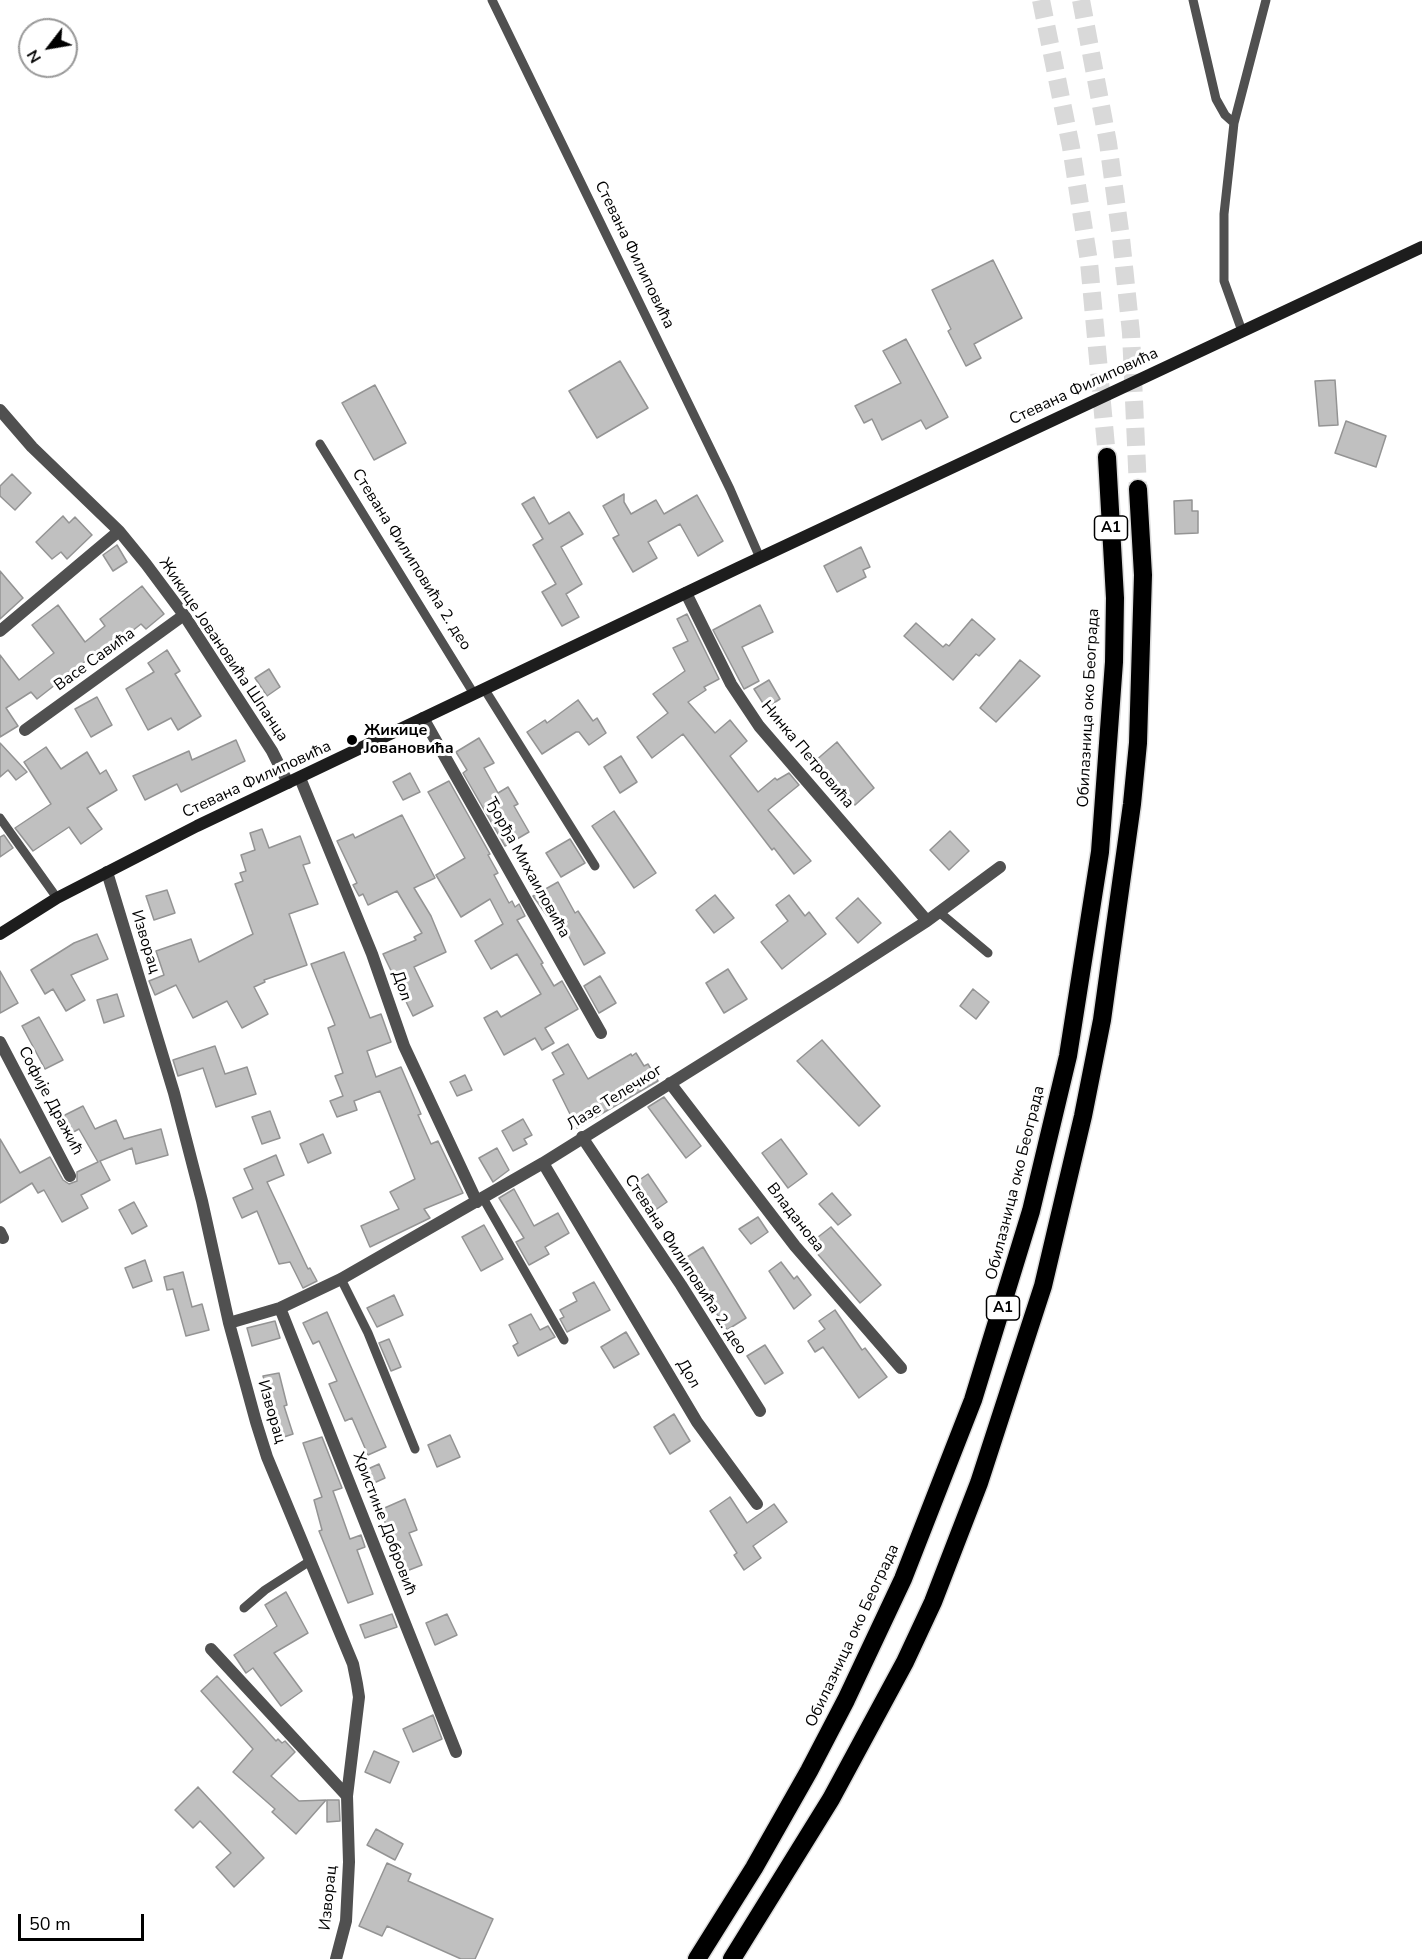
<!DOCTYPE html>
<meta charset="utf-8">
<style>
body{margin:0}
#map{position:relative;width:1422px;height:1959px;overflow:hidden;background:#fff;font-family:"Nunito Sans",sans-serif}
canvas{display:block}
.north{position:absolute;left:18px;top:18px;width:60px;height:60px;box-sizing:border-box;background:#fff;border:2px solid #999;border-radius:50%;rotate:239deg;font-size:16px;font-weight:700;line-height:24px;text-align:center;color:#000}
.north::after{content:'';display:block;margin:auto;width:21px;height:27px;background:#000;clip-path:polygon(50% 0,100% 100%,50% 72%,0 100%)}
.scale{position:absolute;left:18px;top:1914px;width:126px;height:27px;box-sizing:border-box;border:3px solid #000;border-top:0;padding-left:8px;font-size:18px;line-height:21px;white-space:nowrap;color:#000;-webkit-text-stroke:4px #fff;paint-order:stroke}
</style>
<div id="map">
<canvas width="1422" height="1959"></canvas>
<div class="north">N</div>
<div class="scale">50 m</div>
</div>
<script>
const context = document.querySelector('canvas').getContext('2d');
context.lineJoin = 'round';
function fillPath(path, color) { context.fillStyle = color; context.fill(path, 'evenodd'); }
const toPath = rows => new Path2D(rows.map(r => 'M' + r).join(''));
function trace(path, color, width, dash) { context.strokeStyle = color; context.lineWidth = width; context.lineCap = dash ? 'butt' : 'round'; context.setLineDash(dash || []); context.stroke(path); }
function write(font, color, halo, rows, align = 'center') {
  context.font = font + ' "Nunito Sans",sans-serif'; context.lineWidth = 6; context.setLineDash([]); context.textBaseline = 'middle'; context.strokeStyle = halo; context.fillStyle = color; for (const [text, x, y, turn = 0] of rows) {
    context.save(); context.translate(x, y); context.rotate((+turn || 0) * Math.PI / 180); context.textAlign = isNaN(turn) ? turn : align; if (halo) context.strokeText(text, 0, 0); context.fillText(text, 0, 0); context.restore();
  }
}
const building = toPath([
 [993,260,1022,318,974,344,981,358,966,366,948,331,951,329,932,290,993,260],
 [906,339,948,417,926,429,921,420,882,440,872,419,864,423,855,406,901,383,883,351,906,339],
 [620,361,648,408,597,438,569,391,620,361],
 [1335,380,1338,425,1319,426,1315,381,1335,380],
 [375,385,406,443,374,460,342,403,375,385],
 [1346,421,1386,436,1376,467,1335,453,1346,421],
 [12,474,31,493,15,510,0,496,0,486,12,474],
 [624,494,624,502,631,514,656,500,664,514,697,495,723,541,698,556,680,524,648,542,657,558,633,572,613,538,619,535,603,506,624,494],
 [534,497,549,524,569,512,583,534,561,547,582,584,566,594,579,617,562,626,542,592,556,584,533,545,543,539,522,504,534,497],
 [1192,500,1192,511,1198,511,1198,533,1175,534,1174,501,1192,500],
 [63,516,69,523,75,517,92,535,67,559,61,552,52,559,36,542,63,516],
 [117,545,127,562,113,571,103,555,117,545],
 [861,547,870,567,863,570,866,577,837,592,824,566,861,547],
 [0,571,23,598,0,619,0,571],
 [142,586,164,614,146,629,141,624,118,642,115,638,37,699,31,692,6,708,18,726,0,737,0,655,19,680,54,653,32,625,58,605,85,642,105,626,100,619,142,586],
 [760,605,773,632,742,647,759,681,744,689,713,630,760,605],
 [687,614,719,679,704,687,706,690,688,702,715,733,730,720,747,741,730,756,758,792,775,778,777,780,789,773,799,785,768,810,811,861,794,874,774,848,772,850,683,734,652,758,637,737,668,713,653,694,685,671,673,648,688,641,677,619,687,614],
 [972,619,995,639,979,656,976,654,953,680,904,636,916,623,943,647,946,644,949,646,972,619],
 [167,650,180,671,175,674,201,716,178,730,171,718,148,730,126,689,154,672,148,663,167,650],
 [1020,660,1040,676,996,722,980,708,1020,660],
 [269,669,280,687,267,696,255,678,269,669],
 [769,680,780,699,766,708,754,689,769,680],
 [97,697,112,725,91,737,75,709,97,697],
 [578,700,593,721,597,718,606,733,589,745,579,732,576,732,542,754,527,732,545,720,547,723,578,700],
 [479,738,494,763,484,768,498,793,508,787,518,804,514,806,529,832,505,846,463,773,467,770,456,752,479,738],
 [236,740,245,761,181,792,177,784,145,800,133,776,189,751,192,760,236,740],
 [837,742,874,788,855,805,815,761,837,742],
 [0,743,27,772,16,780,8,770,0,777,0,743],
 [46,747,61,769,87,752,100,774,106,770,117,790,87,808,102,829,81,844,69,827,33,851,15,828,51,804,24,762,46,747],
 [621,756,637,782,620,793,604,767,621,756],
 [410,773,420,792,403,800,393,782,410,773],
 [449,781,490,854,488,855,498,873,494,875,509,903,512,901,515,907,519,904,525,916,517,920,543,963,541,964,554,986,562,981,578,1009,545,1028,554,1043,542,1050,535,1038,504,1055,484,1018,497,1011,501,1017,541,994,517,954,491,969,475,941,503,924,490,899,461,917,436,875,465,858,428,792,449,781],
 [614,811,656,873,634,888,592,826,614,811],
 [402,815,435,878,414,888,431,916,446,952,414,967,433,1006,413,1016,383,954,416,940,414,937,422,933,397,891,368,905,363,894,359,896,353,885,357,883,337,841,353,834,355,838,402,815],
 [262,829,269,848,300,836,310,863,303,865,318,904,289,914,307,965,264,980,265,982,254,987,268,1014,242,1028,227,1001,193,1018,176,985,155,995,149,981,164,975,156,951,191,939,199,962,253,934,235,884,243,881,240,873,246,871,241,855,255,850,250,833,262,829],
 [950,831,969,851,949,870,930,850,950,831],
 [4,835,13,848,0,857,0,837,4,835],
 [570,839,585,863,561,877,546,853,570,839],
 [558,882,575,913,578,911,605,953,584,965,556,912,548,917,533,896,558,882],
 [167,890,175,913,154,920,146,896,167,890],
 [715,895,734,918,714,933,696,910,715,895],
 [789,895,805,916,809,912,826,934,782,969,761,942,788,921,776,905,789,895],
 [858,898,881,923,858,943,836,918,858,898],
 [97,934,108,959,71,975,85,1000,66,1011,53,989,45,994,31,970,74,943,97,934],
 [344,952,370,1018,381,1014,391,1042,367,1051,376,1077,401,1067,421,1114,418,1115,431,1144,438,1141,463,1193,424,1209,430,1218,370,1247,361,1226,399,1209,390,1192,415,1179,380,1091,354,1101,357,1110,337,1117,330,1101,343,1096,335,1076,343,1073,328,1028,335,1025,311,964,344,952],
 [728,969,747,999,724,1013,706,983,728,969],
 [0,971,18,1003,0,1013,0,971],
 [600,976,616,1003,599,1013,584,986,600,976],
 [973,989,989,1002,976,1019,960,1006,973,989],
 [117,994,124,1016,104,1023,97,1000,117,994],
 [39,1017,63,1060,45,1069,22,1026,39,1017],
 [822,1040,880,1106,859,1126,797,1061,822,1040],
 [568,1044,588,1079,631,1054,632,1056,636,1053,644,1066,648,1064,658,1081,577,1128,553,1080,564,1074,552,1053,568,1044],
 [215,1046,225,1074,247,1067,256,1094,216,1107,203,1068,178,1076,173,1060,215,1046],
 [465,1075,472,1090,457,1096,450,1082,465,1075],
 [664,1097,701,1146,686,1158,648,1107,664,1097],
 [83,1106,95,1129,116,1120,124,1139,161,1129,168,1155,136,1164,132,1148,100,1161,110,1180,81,1195,88,1208,62,1222,44,1190,38,1193,32,1183,0,1203,0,1139,20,1173,50,1157,63,1180,69,1184,77,1181,77,1172,98,1162,79,1129,66,1136,57,1119,83,1106],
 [270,1111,280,1138,262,1144,252,1117,270,1111],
 [523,1119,532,1135,524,1139,527,1144,513,1151,502,1131,523,1119],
 [323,1134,331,1153,308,1163,300,1144,323,1134],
 [781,1139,807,1174,788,1188,762,1153,781,1139],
 [497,1148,509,1170,493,1182,479,1158,497,1148],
 [276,1155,284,1175,267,1182,308,1269,310,1268,317,1281,303,1288,290,1262,279,1264,257,1211,242,1218,233,1198,253,1189,244,1169,276,1155],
 [648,1174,667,1202,648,1215,629,1187,648,1174],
 [514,1189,534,1226,558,1213,569,1233,545,1247,549,1254,529,1265,516,1242,524,1238,499,1198,514,1189],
 [832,1193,851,1215,838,1225,819,1204,832,1193],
 [134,1202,147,1226,132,1234,119,1210,134,1202],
 [758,1217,768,1232,751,1244,739,1229,758,1217],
 [484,1225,503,1259,481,1271,462,1237,484,1225],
 [831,1227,881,1285,860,1303,809,1244,831,1227],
 [703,1247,746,1318,727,1330,702,1290,699,1293,679,1262,703,1247],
 [145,1260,152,1281,133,1288,125,1268,145,1260],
 [781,1262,794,1279,797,1276,811,1295,794,1309,769,1271,781,1262],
 [183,1272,192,1307,202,1304,209,1330,186,1336,173,1289,167,1290,164,1277,183,1272],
 [594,1282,610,1310,567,1332,560,1319,564,1317,560,1310,577,1301,573,1293,594,1282],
 [394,1295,403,1315,377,1327,367,1308,394,1295],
 [835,1310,862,1350,865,1348,887,1377,859,1398,823,1347,815,1352,808,1341,825,1329,819,1321,835,1310],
 [327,1312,386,1447,368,1455,352,1418,345,1421,329,1384,337,1381,319,1341,313,1344,303,1323,327,1312],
 [531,1314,540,1330,548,1326,555,1337,518,1356,513,1346,518,1343,509,1325,531,1314],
 [275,1321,280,1338,252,1346,247,1328,275,1321],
 [626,1332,639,1354,614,1368,601,1347,626,1332],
 [389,1339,401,1367,391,1371,379,1343,389,1339],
 [765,1345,783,1373,765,1384,747,1356,765,1345],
 [279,1373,287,1405,284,1406,293,1434,281,1438,263,1376,279,1373],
 [674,1414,690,1441,670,1454,654,1427,674,1414],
 [450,1435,460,1457,437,1467,428,1445,450,1435],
 [322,1437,342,1488,333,1491,350,1539,361,1535,365,1547,357,1550,373,1594,348,1603,319,1531,322,1530,314,1500,322,1497,303,1443,322,1437],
 [379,1464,385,1478,365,1487,359,1473,379,1464],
 [730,1497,747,1523,774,1504,787,1522,753,1546,761,1558,744,1570,734,1555,737,1553,710,1511,730,1497],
 [405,1499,417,1530,409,1533,422,1565,399,1574,389,1550,395,1547,380,1510,405,1499],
 [286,1592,308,1633,274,1653,302,1691,281,1706,253,1668,246,1673,234,1655,277,1626,265,1605,286,1592],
 [392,1614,397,1627,365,1638,360,1625,392,1614],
 [447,1614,457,1635,435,1645,426,1623,447,1614],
 [217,1676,276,1741,278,1739,282,1743,285,1741,295,1752,271,1776,299,1801,326,1800,296,1834,272,1812,275,1809,233,1772,253,1749,201,1691,217,1676],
 [433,1715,442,1739,413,1752,403,1729,433,1715],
 [374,1751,399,1762,390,1783,365,1772,374,1751],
 [198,1787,264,1858,234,1887,216,1867,231,1853,200,1821,193,1828,175,1810,198,1787],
 [327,1800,339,1800,340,1821,327,1822,327,1800],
 [376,1829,403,1844,395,1860,367,1845,376,1829],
 [387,1863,411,1874,408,1881,493,1919,475,1959,461,1959,387,1926,382,1936,359,1926,387,1863]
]);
fillPath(building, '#c0c0c0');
trace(building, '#949494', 1.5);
trace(toPath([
 [1041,0,1071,147,1089,262,1107,457],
 [1081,0,1108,143,1121,238,1131,333,1138,489]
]), '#d9d9d9', 18, [18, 9]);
const motorway = toPath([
 [697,1959,754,1868,809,1771,846,1700,903,1579,973,1400,1031,1211,1068,1056,1100,852,1114,662,1115,598,1107,457],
 [732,1959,831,1799,905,1662,933,1602,979,1483,1043,1286,1083,1116,1102,1020,1132,804,1138,743,1143,575,1138,489]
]);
trace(motorway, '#dbdbdb', 21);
trace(toPath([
 [492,0,730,489,760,558],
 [1193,0,1216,99,1225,115,1234,123],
 [1242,331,1224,281,1224,214,1234,123,1266,0],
 [320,444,474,694],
 [485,690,595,866],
 [0,818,57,898],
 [939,912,988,953],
 [483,1198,564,1340],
 [341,1279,368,1333,415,1449],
 [244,1608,265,1590,310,1561]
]), '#505050', 9);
trace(toPath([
 [0,410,32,447,119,531,146,564,184,615,272,751,288,783],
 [686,593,731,684,759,726,927,921],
 [0,631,119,531],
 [423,718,601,1033],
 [25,730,184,615],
 [300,778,372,954,404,1046,477,1202],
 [107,872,174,1093,202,1201,229,1323,256,1422,267,1457,353,1664,357,1684,359,1697,347,1796,349,1862,346,1921,336,1959],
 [0,1042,70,1176],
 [670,1083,795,1246,901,1368],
 [582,1137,681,1285,760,1411],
 [543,1163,697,1422,757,1504],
 [0,1232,3,1238],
 [280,1308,456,1752],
 [229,1323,280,1308,341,1279,543,1163,831,983,927,921,1000,867],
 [211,1649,347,1796]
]), '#505050', 12);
trace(toPath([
 [0,934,57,898,197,826,738,568,1422,247]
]), '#1d1d1d', 12);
trace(motorway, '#000', 18);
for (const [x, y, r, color] of [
 [352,740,6,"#000"]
]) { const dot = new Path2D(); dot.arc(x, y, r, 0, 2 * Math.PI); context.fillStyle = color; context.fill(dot); trace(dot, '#fff', 2); }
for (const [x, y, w] of [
 [1111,528,33],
 [1003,1308,33]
]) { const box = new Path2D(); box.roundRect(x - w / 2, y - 12, w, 24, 4.5); context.fillStyle = '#fff'; context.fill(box); trace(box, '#000', 1.5); }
write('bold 15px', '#000', null, [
 ["A1",1111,528],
 ["A1",1003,1308]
]);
write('16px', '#000', '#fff', [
 ["Стевана Филиповића",634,255,64],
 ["Стевана Филиповића",1084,387,-25],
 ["Стевана Филиповића 2. део",411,560,58],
 ["Жикице Јовановића Шпанца",223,650,56],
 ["Васе Савића",95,660,-36],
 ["Обилазница око Београда",1089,708,-87],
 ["Нинка Петровића",807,755,50],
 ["Стевана Филиповића",257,780,-25],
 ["Ђорђа Михаиловића",527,868,61],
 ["Изворац",145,942,73],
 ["Дол",401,986,71],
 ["Лазе Телечког",615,1098,-32],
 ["Софије Дражић",50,1101,62],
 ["Обилазница око Београда",1016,1183,-76],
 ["Владанова",795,1218,52],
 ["Стевана Филиповића 2. део",685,1265,57],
 ["Дол",688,1374,59],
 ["Изворац",271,1412,74],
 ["Христине Добровић",384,1524,69],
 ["Обилазница око Београда",853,1636,-65],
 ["Изворац",329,1898,-84]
]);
write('bold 16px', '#000', '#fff', [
 ["Жикице",364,731],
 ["Јовановића",364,749]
], 'left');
</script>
